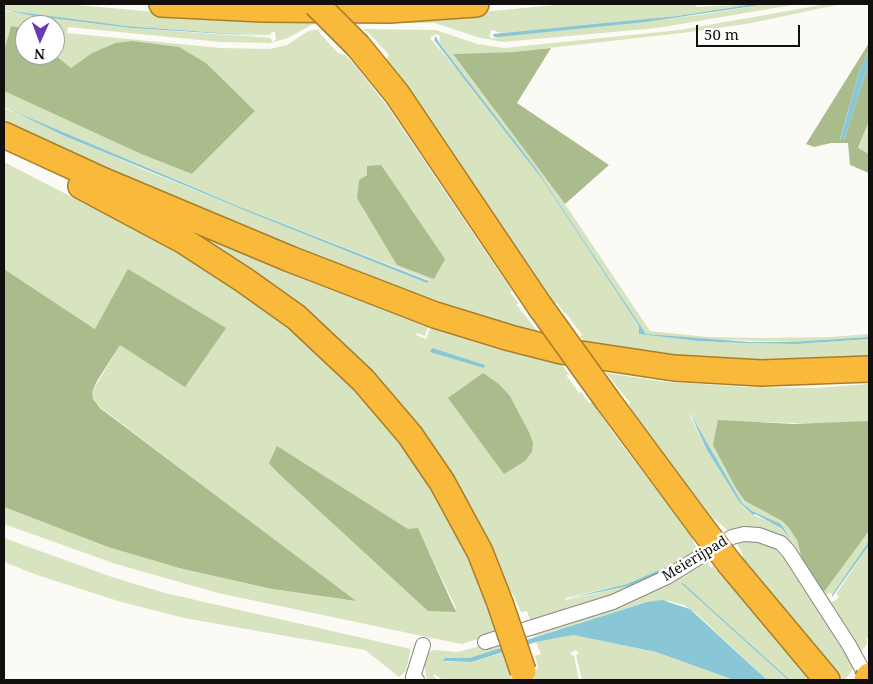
<!DOCTYPE html>
<style>
body{margin:0}
#map{position:relative;width:873px;height:684px;overflow:hidden;background:#fcfaf5;font-family:"Noto Serif",serif}
canvas{display:block}
.frame{position:absolute;inset:0;border:5px solid #11100f;pointer-events:none}
.north{position:absolute;left:15px;top:15px;width:50px;height:50px;box-sizing:border-box;background:#fff;border:1px solid #a09f9f;border-radius:50%;rotate:182deg;font-size:14px;font-weight:700;line-height:20px;text-align:center;color:#11100f}
.north::after{content:'';display:block;margin:auto;width:18px;height:22px;background:#683bb3;clip-path:polygon(50% 0,100% 100%,50% 72%,0 100%)}
.scale{position:absolute;left:696px;top:25px;width:104px;height:22px;box-sizing:border-box;border:2px solid #11100f;border-top:0;padding-left:6px;font-size:15px;line-height:18px;white-space:nowrap;color:#11100f;-webkit-text-stroke:4px #fff;paint-order:stroke}
</style>
<div id="map">
<canvas width="873" height="684"></canvas>
<div class="frame"></div>
<div class="north">N</div>
<div class="scale">50 m</div>
</div>
<script>
const context = document.querySelector('canvas').getContext('2d');
context.lineJoin = 'round';
function fillPath(path, color) { context.fillStyle = color; context.fill(path, 'evenodd'); }
const toPath = rows => new Path2D(rows.map(r => 'M' + r).join(''));
function trace(path, color, width, dash) { context.strokeStyle = color; context.lineWidth = width; context.lineCap = dash ? 'butt' : 'round'; context.setLineDash(dash || []); context.stroke(path); }
function write(font, color, halo, rows, align = 'center') {
  context.font = font + ' "Noto Serif",serif'; context.lineWidth = 5; context.setLineDash([]); context.textBaseline = 'middle'; context.strokeStyle = halo; context.fillStyle = color; for (const [text, x, y, turn = 0] of rows) {
    context.save(); context.translate(x, y); context.rotate((+turn || 0) * Math.PI / 180); context.textAlign = isNaN(turn) ? turn : align; if (halo) context.strokeText(text, 0, 0); context.fillText(text, 0, 0); context.restore();
  }
}
fillPath(toPath([
 [4,4,65,4,178,14,310,19,315,23,288,38,270,43,221,42,68,27,67,33,220,48,270,49,287,45,308,31,321,29,318,31,338,53,345,55,354,64,387,106,512,291,510,292,519,304,516,304,542,337,390,288,4,126,4,108,147,171,428,283,429,280,240,207,4,107,4,91,141,154,192,174,255,111,206,63,178,47,133,41,115,43,92,53,71,68,55,55,55,25,25,25,25,28,11,26,4,51,4,11,131,28,271,38,272,42,276,40,275,32,272,32,269,35,231,34,89,23,4,10],
 [367,175,424,229,445,259,397,265,382,237,359,180],
 [566,4,695,4,696,7,754,4,677,16,567,28,501,33,492,30,489,36,492,39,503,35,699,15,767,4,798,4,657,28,503,42,477,37,435,23,357,23,353,19,449,15],
 [827,4,841,4,752,23,682,33,513,52,453,54,563,201,650,331,707,337,761,338,830,337,869,334,869,337,790,342,698,339,646,334,535,167,439,43,440,36,436,34,430,38,475,91,542,179,639,326,640,334,698,341,743,343,797,344,869,339,869,361,742,364,587,346,580,336,582,335,566,313,564,313,557,303,554,306,386,61,389,55,367,31,364,31,364,29,436,30,477,44,504,48,680,30],
 [869,121,869,154,858,149],
 [4,162,190,258,239,289,299,335,345,377,392,430,427,479,471,557,493,616,491,617,495,631,498,633,462,644,451,642,218,593,116,564,4,524,4,507,108,547,179,568,272,589,355,601,100,407,93,399,92,392,120,345,4,269],
 [278,447,408,529,418,529,457,610],
 [127,205,313,283,428,327,425,336,417,333,416,335,426,339,430,328,497,349,562,365,569,375,566,375,579,393,581,392,589,403,592,402,613,433,691,536,698,552,655,581,531,623,527,611,521,612,513,594,502,581,386,397],
 [483,374,499,384,510,396,529,432,449,398],
 [668,566,629,586,566,600,565,598,627,584],
 [606,373,667,382,746,387,814,388,869,384,869,421,818,424,763,422,713,445,735,487,745,501,782,521,789,528,797,540,802,559,823,592,869,531,869,541,833,594,828,593,827,595,831,602,836,600,839,596,836,594,869,545,869,640,866,636,867,644,860,653,794,553,728,531,715,519,712,522,630,411,632,410,628,403,631,404],
 [691,414,742,503,752,511,781,524,793,540,777,525,753,515,742,506,707,450,690,416],
 [4,538,112,577,165,593,411,649,406,671,399,677,365,650,184,618,118,601,37,575,4,562],
 [758,538,783,552,855,666,845,680,842,680,740,558,743,555,736,542],
 [707,558,711,568,713,566,718,572,720,571,817,680,790,680,683,583,788,680,767,680,696,613,684,605,669,601,647,602,535,637,534,633],
 [573,635,656,652,734,680,582,680,576,655,579,653,575,650,570,654,574,656,579,680,533,680,533,676,538,667,535,656,541,654,536,642],
 [492,643,499,644,501,648,469,658,445,658,445,662,471,662,502,653,506,665,510,664,515,680,443,680,434,674,433,676,438,680,428,680,426,677,424,661,428,653,433,650,458,652]
]), '#d7e4bf');
fillPath(toPath([
 [11,26,25,28,25,55,55,55,71,68,92,53,115,43,133,41,179,47,206,63,255,111,192,174,141,154,4,91,4,51],
 [869,43,869,50,859,72,840,139,844,140,869,63,869,121,858,148,869,154,869,173,850,165,848,143,831,143,814,147,806,144],
 [551,48,517,103,609,165,565,204,453,54,513,52],
 [381,165,445,259,434,279,397,265,357,198,359,180,367,175,367,166],
 [4,269,95,329,128,269,226,328,185,387,120,345,97,381,92,392,93,399,100,408,356,601,272,589,179,568,108,547,4,507],
 [483,373,499,384,510,396,529,432,533,443,532,452,525,461,504,474,448,398],
 [718,420,794,424,869,421,869,531,823,593,802,559,797,540,789,528,782,521,745,501,735,487,713,445],
 [277,446,408,529,418,528,456,612,428,611,277,472,269,463]
]), '#aabb8c');
fillPath(toPath([
 [754,4,767,4,645,22,498,37,494,37,493,34,677,16],
 [4,10,126,26,273,37,131,28,35,16],
 [436,36,439,43,535,167,646,334,750,342,790,342,869,337,869,339,797,344,743,343,698,341,639,334,639,326,542,179,434,40],
 [869,50,869,63,844,140,840,140,859,72],
 [4,107,240,207,429,281,427,283,249,212,65,136],
 [432,348,485,365,484,368,430,352],
 [690,413,742,503,752,511,781,524,792,540,781,528,755,514,753,515,740,503,707,450],
 [869,541,869,545,832,597,832,595],
 [668,566,669,568,629,586,565,599,627,584],
 [681,583,684,584,790,680,788,680],
 [662,600,690,609,767,680,734,680,656,652,573,635,536,642,471,662,443,661,445,658,469,658,647,602]
]), '#89c7d6');
const minor = toPath([
 [485,642,613,602,667,577,732,537,744,534,759,535,781,543,789,552,849,645,868,680],
 [417,680,413,677,423,645]
]);
const motorway = toPath([
 [162,4,262,9,389,10,476,4],
 [358,46,397,94,539,305],
 [4,135,104,181,290,259,435,315,510,338,561,351,674,368,761,373,869,369],
 [81,186,184,241,244,280,296,317,363,380,410,435,442,482,480,552,500,603],
 [608,401,702,528],
 [730,564,827,680]
]);
trace(minor, '#888682', 16);
trace(motorway, '#a87e2b', 28);
trace(minor, '#fff', 14);
trace(motorway, '#f9b93a', 25);
const motorwayBridge = toPath([
 [316,4,358,46],
 [539,305,608,401],
 [702,528,730,564],
 [500,603,523,671],
 [867,680,869,676]
]);
trace(motorwayBridge, '#a87e2b', 28, []);
trace(motorwayBridge, '#f9b93a', 25);
write('14px', '#11100f', '#fff', [
 ["Meierijpad",695,559,-31]
]);
</script>
